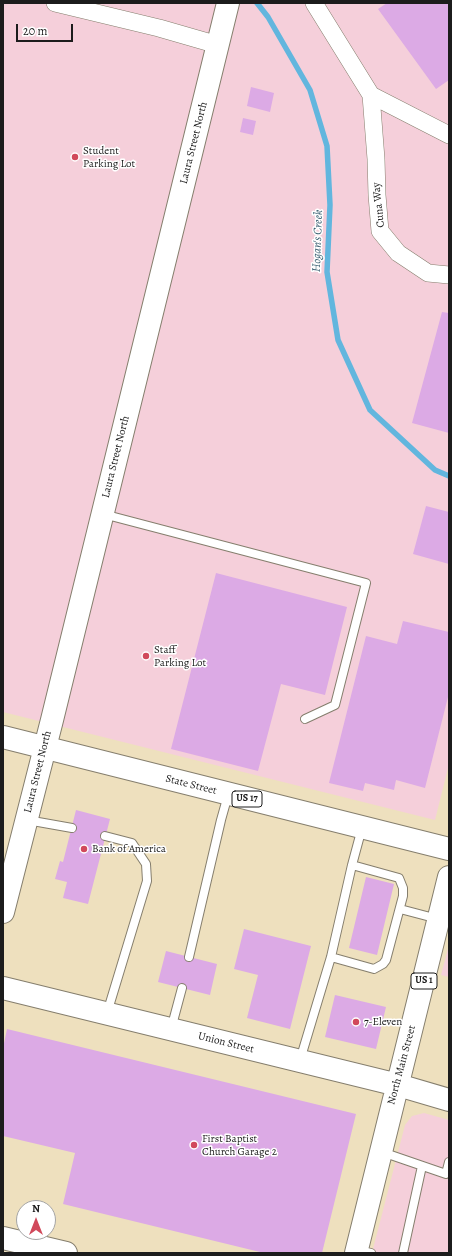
<!DOCTYPE html>
<style>
body{margin:0}
#map{position:relative;width:452px;height:1256px;overflow:hidden;background:#eee0be;font-family:Alegreya,serif}
canvas{display:block}
.frame{position:absolute;inset:0;border:4px solid #1c1c1c;pointer-events:none}
.north{position:absolute;left:16px;top:1200px;width:40px;height:40px;box-sizing:border-box;background:#fff;border:1px solid #a4a4a4;border-radius:50%;rotate:0deg;font-size:11px;font-weight:700;line-height:16px;text-align:center;color:#1c1c1c}
.north::after{content:'';display:block;margin:auto;width:14px;height:18px;background:#d1495b;clip-path:polygon(50% 0,100% 100%,50% 72%,0 100%)}
.scale{position:absolute;left:16px;top:24px;width:57px;height:18px;box-sizing:border-box;border:2px solid #1c1c1c;border-top:0;padding-left:5px;font-size:12px;line-height:14px;white-space:nowrap;color:#1c1c1c;-webkit-text-stroke:3px #fff;paint-order:stroke}
</style>
<div id="map">
<canvas width="452" height="1256"></canvas>
<div class="frame"></div>
<div class="north">N</div>
<div class="scale">20 m</div>
</div>
<script>
const context = document.querySelector('canvas').getContext('2d');
context.lineJoin = 'round';
function fillPath(path, color) { context.fillStyle = color; context.fill(path, 'evenodd'); }
const toPath = rows => new Path2D(rows.map(r => 'M' + r).join(''));
function trace(path, color, width, dash) { context.strokeStyle = color; context.lineWidth = width; context.lineCap = dash ? 'butt' : 'round'; context.setLineDash(dash || []); context.stroke(path); }
function write(font, color, halo, rows, align = 'center') {
  context.font = font + ' Alegreya,serif'; context.lineWidth = 3; context.setLineDash([]); context.textBaseline = 'middle'; context.strokeStyle = halo; context.fillStyle = color; for (const [text, x, y, turn = 0] of rows) {
    context.save(); context.translate(x, y); context.rotate((+turn || 0) * Math.PI / 180); context.textAlign = isNaN(turn) ? turn : align; if (halo) context.strokeText(text, 0, 0); context.fillText(text, 0, 0); context.restore();
  }
}
fillPath(toPath([
 [3,3,449,3,449,764,435,820,3,712],
 [449,945,449,977,441,975],
 [424,1113,449,1120,449,1253,372,1253,405,1125,412,1116]
]), '#f5cfda');
trace(toPath([
 [257,3,268,17,310,90,327,146,330,205,327,272,338,340,370,410,435,470,449,476]
]), '#62b6de', 5.5);
fillPath(toPath([
 [387,3,449,3,449,80,436,89,378,9],
 [251,87,274,93,270,112,247,106],
 [243,118,256,121,253,135,240,132],
 [442,312,449,313,449,433,412,423],
 [426,506,449,512,449,564,413,554],
 [216,573,347,607,325,695,281,684,258,771,171,749],
 [403,621,449,632,449,693,425,788,396,780,394,790,365,783,363,791,329,783,366,636,397,644],
 [76,810,110,819,88,904,63,898,67,882,55,879,60,861,63,862],
 [366,877,394,884,377,955,349,948],
 [244,929,311,946,290,1029,247,1018,258,975,234,969],
 [166,951,217,964,210,995,158,982],
 [335,995,386,1007,376,1049,325,1037],
 [7,1029,356,1114,322,1253,264,1253,63,1204,75,1153,3,1136,3,1048]
]), '#dcaae5');
const lane = toPath([
 [103,514,366,583,335,705,305,719],
 [27,820,72,828],
 [105,836,132,843,146,864,147,881,107,1013],
 [352,865,362,828],
 [400,909,438,919],
 [189,957,221,820,228,795],
 [171,1029,182,988],
 [300,1060,331,957,352,865,399,878,403,888,403,896,386,960,383,964,374,969,331,957],
 [382,1152,446,1174,449,1162],
 [358,1250,371,1253],
 [403,1253,422,1166]
]);
const street = toPath([
 [55,3,159,28,218,45],
 [314,3,371,95,376,159,377,195,380,231,398,253,428,273,449,275],
 [371,95,449,135]
]);
const secondary = toPath([
 [3,912,52,720,228,3]
]);
const primary = toPath([
 [3,737,449,849],
 [3,988,398,1085,449,1100],
 [3,1238,66,1253],
 [356,1253,449,877]
]);
trace(lane, '#857e6d', 10);
trace(street, '#857e6d', 18);
trace(secondary, '#857e6d', 24);
trace(primary, '#857e6d', 24);
trace(lane, '#fff', 8);
trace(street, '#fff', 17);
trace(secondary, '#fff', 22);
trace(primary, '#fff', 22);
for (const [x, y, r, color] of [
 [75,157,4,"#d1495b"],
 [146,656,4,"#d1495b"],
 [84,849,4,"#d1495b"],
 [356,1022,4,"#d1495b"],
 [194,1145,4,"#d1495b"]
]) { const dot = new Path2D(); dot.arc(x, y, r, 0, 2 * Math.PI); context.fillStyle = color; context.fill(dot); trace(dot, '#fff', 1.5); }
for (const [x, y, w] of [
 [247,799,30],
 [424,981,26]
]) { const box = new Path2D(); box.roundRect(x - w / 2, y - 8, w, 16, 3); context.fillStyle = '#fff'; context.fill(box); trace(box, '#1c1c1c', 1); }
write('bold 10px', '#1c1c1c', null, [
 ["US 17",247,799],
 ["US 1",424,981]
]);
write('11px', '#1c1c1c', '#fff', [
 ["Laura Street North",194,143,-76],
 ["Cuna Way",379,205,-96],
 ["Laura Street North",116,457,-76],
 ["Laura Street North",38,772,-76],
 ["State Street",191,785,14],
 ["Union Street",226,1043,14],
 ["North Main Street",402,1065,-75]
]);
write('11px', '#1c1c1c', '#fff', [
 ["Student",83,151],
 ["Parking Lot",83,164],
 ["Staff",154,650],
 ["Parking Lot",154,663],
 ["Bank of America",92,849],
 ["7-Eleven",364,1022],
 ["First Baptist",202,1139],
 ["Church Garage 2",202,1152]
], 'left');
write('italic 12px', '#3c6173', '#fff', [
 ["Hogan's Creek",318,241,-88]
]);
</script>
